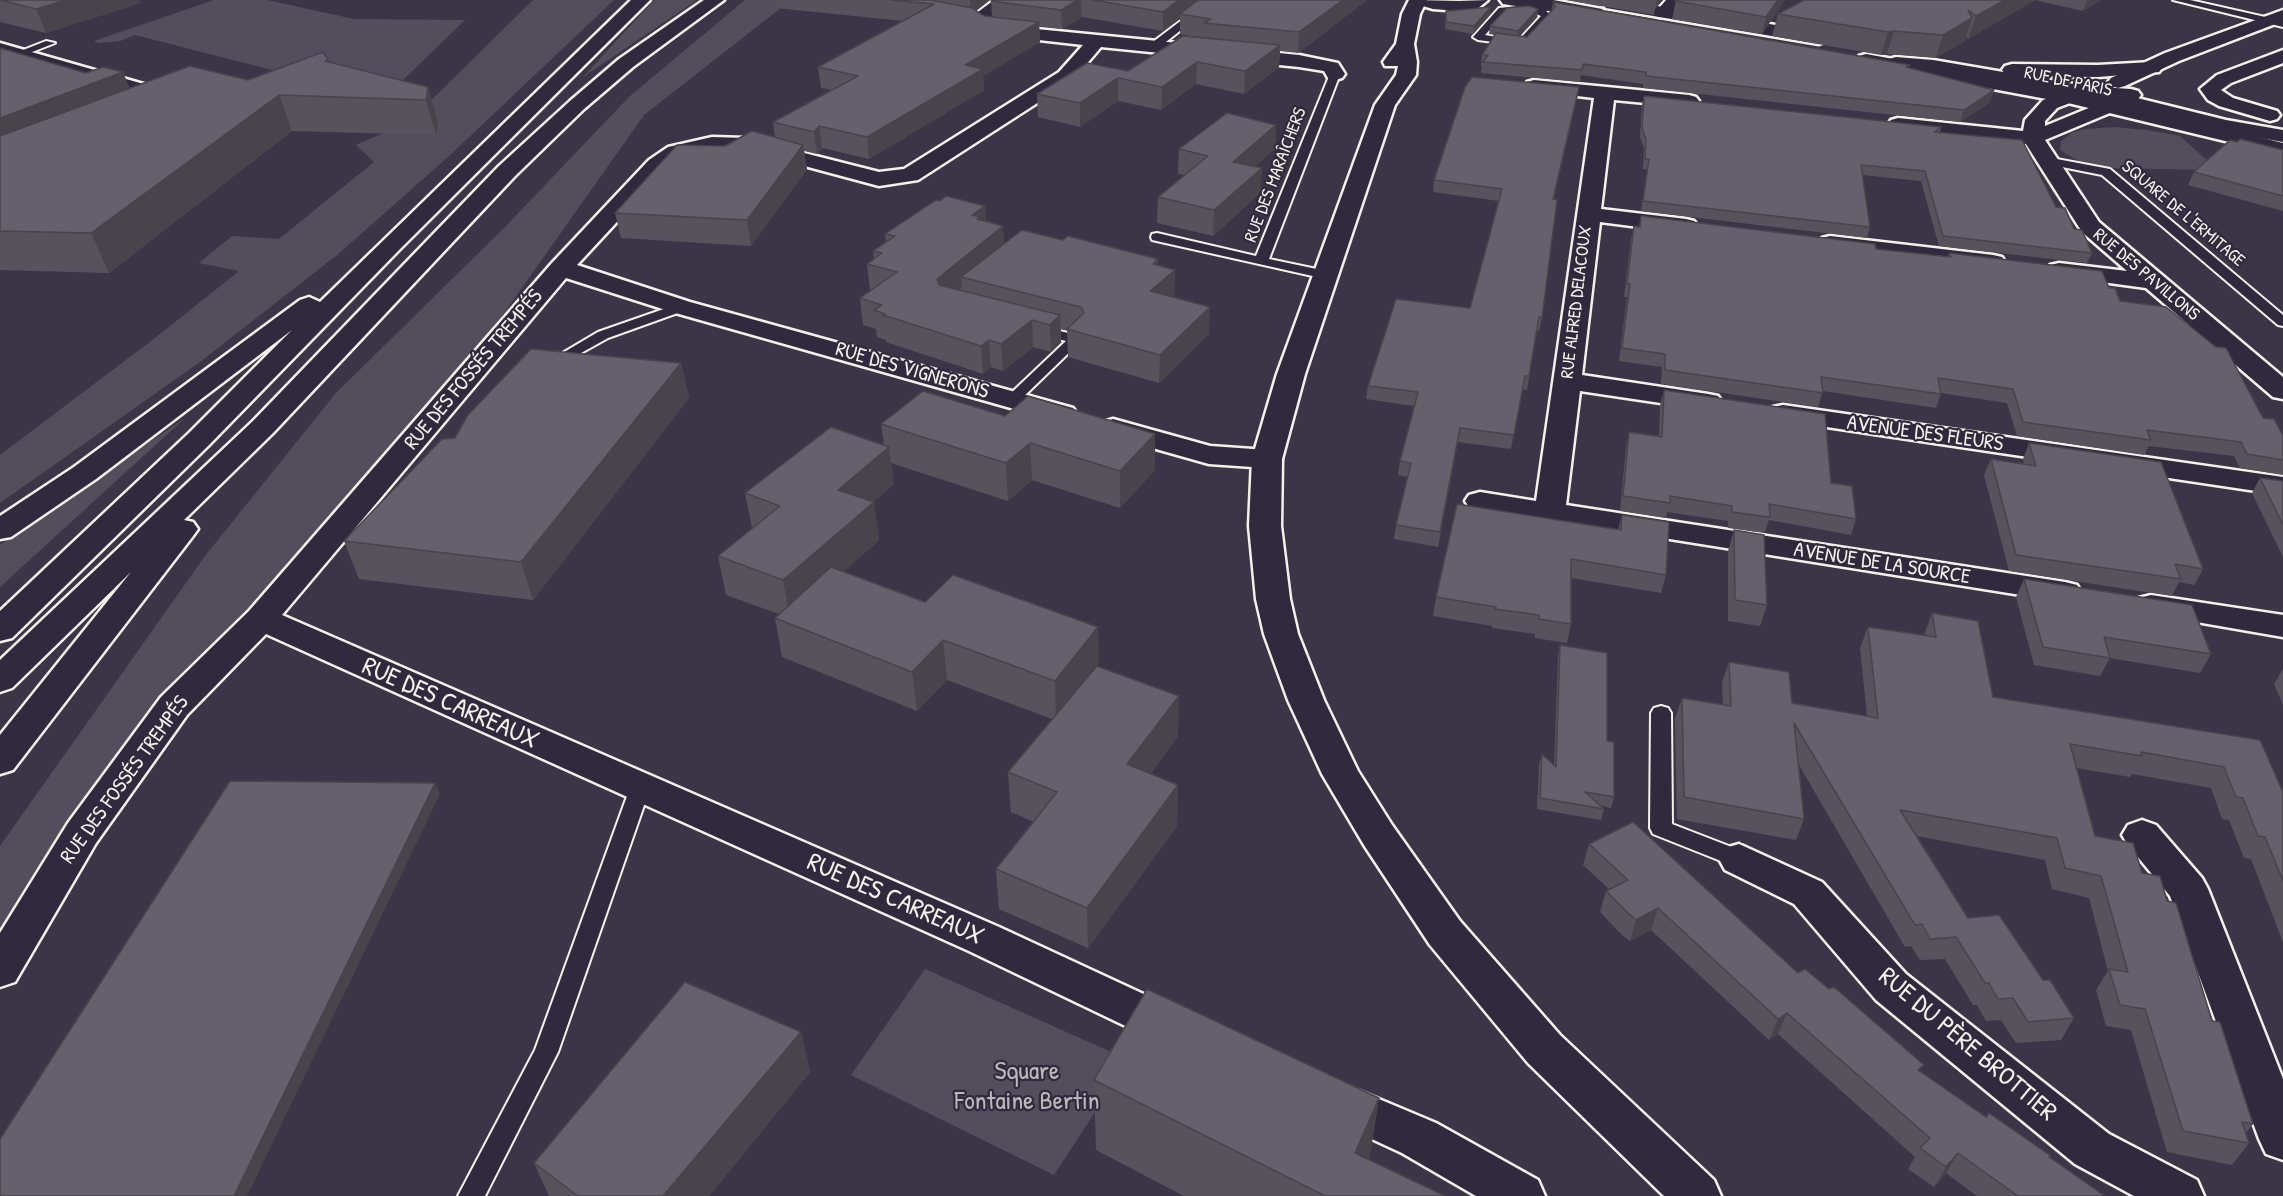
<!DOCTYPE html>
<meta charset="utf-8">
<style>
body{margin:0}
canvas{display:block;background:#3b3647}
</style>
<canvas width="2283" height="1196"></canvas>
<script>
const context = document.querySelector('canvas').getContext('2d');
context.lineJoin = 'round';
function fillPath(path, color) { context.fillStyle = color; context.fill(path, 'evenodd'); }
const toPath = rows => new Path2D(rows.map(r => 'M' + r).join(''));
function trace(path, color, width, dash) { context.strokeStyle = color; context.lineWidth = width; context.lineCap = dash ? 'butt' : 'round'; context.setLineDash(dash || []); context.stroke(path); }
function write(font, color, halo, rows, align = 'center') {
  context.font = font + ' "Patrick Hand",sans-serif'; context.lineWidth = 4.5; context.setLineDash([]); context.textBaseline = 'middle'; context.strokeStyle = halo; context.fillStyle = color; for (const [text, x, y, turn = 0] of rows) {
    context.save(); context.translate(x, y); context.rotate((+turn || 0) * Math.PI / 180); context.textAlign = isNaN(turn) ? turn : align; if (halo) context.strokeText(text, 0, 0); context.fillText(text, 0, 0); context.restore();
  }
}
fillPath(toPath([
 [214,0,267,0,354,19,465,20,403,80,343,88,135,35,120,41,99,43,94,41],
 [533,0,614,0,447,158,337,255,200,362,0,503,0,455,155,338,239,271,199,263,232,236,279,239,374,162,356,145,410,121],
 [655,0,697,0,583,77,643,12],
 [745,0,791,0,644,115,495,326,310,548,195,663,0,949,0,846,205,556,336,393,504,228,629,97],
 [2114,127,2147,130,2180,136,2218,170,2105,168,2080,162,2060,150,2061,141,2073,132,2086,129],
 [185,418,0,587,0,545],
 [925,969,1129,1060,1054,1175,851,1075]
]), '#534e5c');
const service = toPath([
 [1208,0,1219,0,1157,49,1149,49,1149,45,1208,0],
 [2173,0,2190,0,2283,21,2283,27,2173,0],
 [1552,2,1557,5,1546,11,1552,16,1524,46,1478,40,1473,37,1499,8,1528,5,1538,8,1552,2],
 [1528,11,1541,16,1518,41,1485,35,1505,13,1528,11],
 [46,41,55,43,22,56,13,54,46,41],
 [1335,71,1340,74,1269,259,1331,272,1333,275,1331,278,1326,279,1152,240,1151,237,1152,234,1157,233,1256,256,1330,74,1335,71],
 [2046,157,2110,169,2283,315,2283,326,2278,325,2102,175,2042,163,2042,159,2046,157],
 [681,303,686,304,688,307,686,310,608,338,556,367,546,367,544,364,598,332,681,303],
 [1038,326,1081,336,1083,339,1017,403,1007,403,1004,400,1007,397,1066,341,1033,333,1031,330,1038,326],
 [1661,706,1668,708,1671,713,1672,824,1747,853,1750,859,1747,865,1739,867,1731,865,1653,834,1650,828,1651,713,1654,708,1661,706],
 [640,781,647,783,650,788,558,1052,485,1196,458,1196,535,1050,630,788,633,783,640,781]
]);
const minor = toPath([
 [994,0,1015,0,991,17,990,22,996,25,1299,55,1338,63,1345,74,1342,78,1335,80,1328,78,1324,71,1299,67,1101,47,1073,80,918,180,879,186,745,150,712,149,684,157,665,170,577,265,690,302,1073,408,1077,414,1073,420,1063,422,1053,420,672,312,566,278,282,615,999,927,1193,1017,1199,1030,1193,1043,1177,1049,1161,1043,969,951,266,634,187,715,96,843,15,982,0,987,0,933,68,823,161,697,249,611,552,263,649,160,668,147,712,137,745,138,879,172,904,169,1059,72,1083,45,986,34,972,24,974,15,994,0],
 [1666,0,1684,0,1670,17,1658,17,1655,13,1666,0],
 [0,43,182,95,185,99,182,103,175,105,0,55,0,43],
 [2283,50,2283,63,2231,83,2221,90,2233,98,2277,111,2280,115,2277,119,2270,121,2219,106,2208,100,2200,89,2217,75,2283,50],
 [1534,80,1689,95,1696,97,1699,101,1696,105,1689,107,1614,100,1601,209,1686,219,1694,221,1698,226,1694,231,1686,233,1600,222,1582,375,1708,394,1718,396,1722,402,1718,408,1708,410,1580,391,1566,505,2065,582,2077,585,2081,592,2077,599,2065,602,1469,507,1465,501,1469,495,1480,492,1536,501,1594,98,1527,90,1524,86,1527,82,1534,80],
 [2068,91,2121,94,2226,120,2283,130,2283,142,2226,132,2120,106,2117,110,2045,140,2099,222,2283,377,2283,399,2273,397,2146,288,2050,275,2047,270,2050,265,2059,263,2127,271,2082,232,2026,144,1898,130,1891,128,1888,124,1891,120,1898,118,2023,131,2025,120,2043,100,2068,91],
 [2070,103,2096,105,2045,126,2045,121,2057,108,2070,103],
 [1830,236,1993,255,2002,257,2005,262,2002,267,1993,269,1822,248,1818,243,1822,238,1830,236],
 [1783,405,2283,477,2283,495,1773,419,1769,413,1773,407,1783,405],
 [1113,419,1210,446,1267,450,1277,453,1282,459,1277,465,1267,468,1209,464,1103,434,1099,428,1103,422,1113,419],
 [2151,595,2283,615,2283,637,2139,612,2134,605,2139,598,2151,595],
 [2142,820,2156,825,2202,878,2208,889,2283,1079,2283,1160,2266,1154,2259,1139,2170,896,2128,845,2122,835,2128,825,2142,820],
 [1739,844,1822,882,1906,974,2109,1134,2197,1180,2204,1196,2134,1196,2075,1164,1876,1000,1794,904,1725,870,1719,859,1725,848,1739,844],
 [1336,1081,1436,1123,1538,1180,1545,1196,1476,1196,1402,1153,1320,1115,1313,1101,1320,1087,1336,1081]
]);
const tertiary = toPath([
 [1409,0,1427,0,1420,14,1414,44,1417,62,1416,75,1395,105,1305,374,1282,459,1281,526,1290,599,1298,634,1324,700,1358,771,1392,825,1460,921,1560,1035,1714,1180,1721,1196,1664,1196,1528,1063,1430,945,1364,845,1322,774,1288,700,1264,634,1256,599,1249,526,1252,459,1277,374,1375,105,1396,75,1398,66,1385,66,1383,62,1396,44,1402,14,1409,0],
 [2283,10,2283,21,2179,61,2125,86,2118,88,2111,86,2108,82,2111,78,2165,53,2283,10],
 [1896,57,1933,60,2085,86,2131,89,2138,91,2141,95,2138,99,2131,101,2085,98,1933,72,1889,67,1886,63,1889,59,1896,57]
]);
const secondary = toPath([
 [1413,0,1459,1,1488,0,1477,9,1459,11,1433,9,1416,4,1413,0],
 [1500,0,1553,0,1602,9,1605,13,1602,17,1596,18,1509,5,1503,4,1500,0],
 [1606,0,1620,0,1819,32,1825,34,1828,38,1825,42,1819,44,1612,9,1606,8,1603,4,1606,0],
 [1866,54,2068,91,2283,143,2283,155,2068,103,1859,64,1857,60,1859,56,1866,54],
 [2152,62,2159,64,2162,68,2159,72,2098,77,2012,76,2005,74,2002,70,2005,66,2012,64,2098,65,2152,62]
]);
const motorway = toPath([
 [631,0,650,0,401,248,209,445,12,638,0,641,0,611,189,433,292,330,96,479,11,537,0,539,0,516,74,467,300,300,309,297,320,302,631,0],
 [704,0,724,0,633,67,584,109,515,176,273,433,184,520,193,522,198,529,193,536,13,770,0,774,0,735,131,572,12,688,0,692,0,660,253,421,499,166,570,101,619,59,704,0]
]);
trace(service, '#f4f1e8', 4);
trace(minor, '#f4f1e8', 5);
trace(tertiary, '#f4f1e8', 5);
trace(secondary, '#f4f1e8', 5);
trace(motorway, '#f4f1e8', 5);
fillPath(service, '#2f2a3d');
fillPath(minor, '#2f2a3d');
fillPath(tertiary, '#2f2a3d');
fillPath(secondary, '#2f2a3d');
fillPath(motorway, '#2f2a3d');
fillPath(toPath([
 [0,0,139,0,140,3,46,33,0,22],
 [775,0,990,0,976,11,984,16,992,17,991,1,993,0,1367,0,1298,53,1280,51,1279,67,1244,94,1196,84,1161,110,1118,101,1080,127,1038,117,1037,94,1128,71,1195,37,1180,34,1180,19,1163,31,1082,17,1062,29,1039,26,1040,42,983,76,984,90,869,159,822,148,817,154,804,151,807,169,751,246,621,238,615,213,775,137,773,122,832,90,821,88,818,67,904,21,776,8],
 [1566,0,1663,0,1655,9,1654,15],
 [1676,0,1785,0,1762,34,1672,19],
 [1804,0,2101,0,2083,11,2035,0,1968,39,1966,37,1965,41,1936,58,1887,54,1881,55,1772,36,1778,14],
 [1553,2,1909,68,1990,102,1960,122,1643,88,1643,84,1581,75,1580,82,1481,73,1482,66,1481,66,1482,55,1496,35,1489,34,1490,26,1538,9,1537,17,1520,36,1527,37,1551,12],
 [1446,11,1490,15,1473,34,1445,29],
 [0,48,86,73,123,72,129,88,248,80,328,60,328,62,428,87,438,122,436,135,292,131,109,273,0,270],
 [1579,87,1554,199,1542,318,1539,331,1537,330,1527,390,1522,389,1511,449,1458,442,1438,547,1394,539,1396,525,1408,477,1398,475,1400,461,1414,406,1366,399,1368,386,1470,308,1499,201,1433,192,1434,180],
 [1644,96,1941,127,1940,133,2056,207,2092,253,2087,263,1939,246,1921,181,1862,175,1870,227,1867,238,1641,211,1647,169,1643,169,1644,148,1640,137,1642,105],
 [1276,125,1275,149,1255,166,1262,168,1260,193,1213,236,1157,223,1158,197,1185,175,1178,174,1179,149],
 [2283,150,2283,211,2188,185,2194,172],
 [985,206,986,222,1004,244,1063,240,1158,259,1158,266,1175,270,1174,296,1173,297,1209,334,1159,383,1068,357,1067,330,1061,329,1061,342,1051,352,1033,347,1003,371,991,367,983,374,886,342,886,340,877,337,876,329,863,325,860,298,871,290,870,290,867,264,874,259,873,251,886,243,885,234],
 [1641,216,1876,249,1948,257,1949,253,2109,288,2120,301,2263,418,2283,436,2283,475,2240,468,2234,456,2149,446,2144,455,2017,436,2007,403,1941,393,1936,408,1823,391,1818,407,1661,384,1662,367,1619,361,1627,297,1624,297,1631,239,1634,226,1639,227],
 [681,363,689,398,533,600,359,579,344,541,455,438],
 [1664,390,1831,483,1856,519,1851,535,1769,520,1765,532,1757,532,1728,528,1728,521,1667,512,1666,518,1620,511,1626,447,1629,432,1659,436,1660,405],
 [923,391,1155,470,1120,508,1032,480,1008,501,891,463,894,484,873,502,879,540,843,572,1098,666,1178,736,1150,774,1178,785,1177,826,1088,948,999,909,996,869,1034,822,1011,812,1008,772,1052,719,947,680,917,711,782,657,775,618,779,614,726,595,718,556,752,528,745,493,884,445,881,424],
 [2029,443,2203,569,2194,585,2179,582,2172,596,2009,571,1984,475,1991,459,2024,464,2023,459],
 [2260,478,2283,481,2283,557,2252,493],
 [1622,515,1666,575,1661,593,1571,578,1571,624,1567,643,1535,638,1535,634,1492,628,1492,626,1433,616,1436,597,1618,530],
 [1734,530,1767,605,1760,626,1728,621,1728,551],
 [2024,579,2211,654,2200,673,2110,658,2100,676,2034,665,2016,597],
 [1932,613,1993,697,2260,740,2283,792,2283,942,2251,859,2244,858,2229,820,2222,819,2211,788,2132,774,2130,777,2077,768,2095,836,2142,873,2167,901,2212,1021,2253,1124,2246,1133,2249,1143,2232,1165,2167,1152,2131,1030,2106,1026,2096,990,2108,971,2089,898,2052,889,2045,860,1916,836,1968,918,2043,980,2074,1018,2061,1040,2016,1043,2001,1020,1986,1021,1977,1005,1973,1005,1945,959,1920,960,1911,946,1905,947,1799,765,1804,819,1796,840,1677,819,1675,719,1682,698,1723,705,1722,683,1729,662,1792,703,1867,716,1860,648,1868,627,1924,635],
 [1560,645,1607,741,1614,797,1611,808,1601,806,1604,809,1601,820,1537,809,1539,765,1542,754,1554,765,1558,656],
 [2283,669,2283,705,2274,684],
 [1589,844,1798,973,1921,1072,1986,1117,2050,1157,2105,1196,1977,1196,1946,1173,1934,1187,1908,1169,1915,1157,1778,1034,1769,1040,1651,930,1630,941,1621,934,1600,912,1606,891,1609,889,1583,865],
 [801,1032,810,1072,709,1196,549,1196,534,1163],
 [1094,1080,1379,1098,1369,1160,1445,1196,1184,1196,1096,1150]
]), '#57535d');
fillPath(toPath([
 [66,0,139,0,140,3,46,33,36,9],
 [970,0,990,0,973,13,971,17],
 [1078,0,1081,0,1082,17,1062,29,1061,10],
 [1179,0,1204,0,1180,14,1180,19,1163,31,1163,12],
 [1343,0,1367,0,1298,53,1299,32],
 [1657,0,1663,0,1655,9],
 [1778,0,1785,0,1762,34,1766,17],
 [2005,0,2035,0,1968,39,1976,16],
 [2087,0,2101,0,2083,11],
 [1491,7,1490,15,1473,34,1474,26],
 [1538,9,1537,17,1517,39,1518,31],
 [1972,18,1965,41,1936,58,1943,35],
 [1039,22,1040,42,983,76,984,90,869,159,867,137,965,65],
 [1894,31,1887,54,1881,55,1888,32],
 [1280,45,1279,67,1244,94,1245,71],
 [1197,62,1196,84,1161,110,1162,87],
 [123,72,137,107,0,161,0,118],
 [1118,78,1118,101,1080,127,1080,103],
 [428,87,438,122,436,135,426,100],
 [1579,87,1577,98,1551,211,1553,199],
 [1994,90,1990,102,1960,122,1964,110],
 [279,95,292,131,109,273,91,233],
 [1276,125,1275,149,1232,186,1233,162],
 [819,126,822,148,817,154,814,132],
 [803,145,807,169,751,246,747,220],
 [1262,168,1260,193,1213,236,1214,210],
 [985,206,987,231,1003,226,1005,251,961,277,962,287,940,305,937,279,972,215],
 [1158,259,1158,284,1175,270,1174,296,1150,318,1150,291,1153,264],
 [1210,307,1209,334,1159,383,1160,355],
 [1060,315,1061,342,1051,352,1050,325],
 [1032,320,1033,347,1003,371,1001,344],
 [989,340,991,367,983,374,981,346],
 [681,363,689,398,533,600,521,562],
 [1155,434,1155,470,1120,508,1120,471],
 [1030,443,1032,480,1008,501,1006,463],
 [889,447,894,484,844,527,838,490],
 [874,502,879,540,790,619,783,580],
 [1098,627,1099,666,1056,721,1055,681],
 [943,640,947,680,917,711,912,672],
 [1179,696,1178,736,1127,804,1127,764],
 [435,783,440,794,247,1196,234,1196],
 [1178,785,1177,826,1088,948,1087,908],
 [1658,908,1651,930,1630,941,1636,920],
 [1787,1013,1778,1034,1769,1040,1778,1019],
 [801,1032,810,1072,709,1196,663,1196],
 [1379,1098,1368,1168,1355,1153],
 [1958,1153,1946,1173,1934,1187,1946,1167]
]), '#47444c');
const building = toPath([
 [0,0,66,0,36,9,0,0],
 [891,0,930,0,972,8,984,16,1039,22,965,65,983,69,867,137,819,126,814,132,773,122,858,76,818,67,934,4,891,0],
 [993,0,1078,0,1061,10,991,1,993,0],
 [1093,0,1179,0,1163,12,1093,0],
 [1198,0,1343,0,1299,32,1204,23,1211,19,1180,14,1198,0],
 [1676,0,1778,0,1766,17,1675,1,1676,0],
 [1804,0,2005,0,1976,16,1968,10,1972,18,1943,35,1894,31,1888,32,1778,14,1804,0],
 [1553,2,1910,65,1906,67,1994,90,1964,110,1646,76,1646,72,1583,64,1582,70,1483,62,1488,55,1482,55,1496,33,1527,37,1555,7,1553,2],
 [1529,6,1538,9,1518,31,1490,26,1507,8,1529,6],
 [1491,7,1474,26,1446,22,1446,11,1491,7],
 [1183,36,1280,45,1245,71,1197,62,1162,87,1118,78,1080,103,1037,94,1087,63,1128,71,1183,36],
 [0,48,86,73,103,67,123,72,0,118,0,48],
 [323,52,328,60,325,61,428,87,426,100,279,95,91,233,0,231,0,136,190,66,248,80,323,52],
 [1472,77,1579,87,1553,199,1557,200,1542,318,1539,317,1529,376,1525,376,1514,435,1460,428,1440,532,1396,525,1411,463,1400,461,1418,392,1368,386,1396,299,1470,308,1502,189,1434,180,1465,87,1472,77],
 [1644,96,1941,127,1934,132,2022,140,2056,207,2065,208,2074,229,2082,230,2092,253,1943,236,1925,171,1861,165,1870,227,1643,201,1649,159,1645,159,1646,139,1642,128,1644,96],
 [1227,113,1276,125,1233,162,1262,168,1214,210,1158,197,1208,156,1179,149,1227,113],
 [752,131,803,145,747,220,615,213,677,145,725,146,752,131],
 [2240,139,2283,150,2283,196,2194,172,2230,140,2237,142,2240,139],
 [946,196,985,206,972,215,980,217,977,219,1003,226,937,279,939,285,1060,315,1050,325,1032,320,1001,344,989,340,981,346,883,315,885,314,874,310,882,305,860,298,897,272,867,264,882,253,873,251,895,236,885,234,936,200,940,201,946,196],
 [1641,216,1875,244,1876,249,1951,257,1949,253,2102,271,2109,288,2115,288,2120,301,2166,307,2216,347,2226,348,2263,418,2274,419,2283,436,2283,460,2247,454,2241,442,2147,430,2151,440,2023,422,2013,389,1938,378,1941,394,1821,377,1823,393,1665,370,1665,354,1622,348,1630,284,1627,284,1634,226,1640,227,1641,216],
 [1022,230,1063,240,1068,236,1158,259,1153,264,1175,270,1150,291,1210,307,1160,355,1067,329,1084,313,1081,307,961,277,1022,230],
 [531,349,681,363,521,562,344,541,442,439,455,438,468,415,531,349],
 [1664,390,1825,414,1831,483,1852,486,1856,519,1769,504,1770,517,1761,516,1732,512,1732,506,1670,496,1670,503,1623,496,1629,432,1662,437,1664,390],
 [923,391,1005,416,1028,396,1155,434,1120,471,1030,443,1006,463,881,424,923,391],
 [831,427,889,447,838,490,874,502,783,580,718,556,780,506,745,493,831,427],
 [2029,443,2161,462,2203,569,2175,564,2181,579,2016,555,1991,459,2036,466,2029,443],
 [2260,478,2283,481,2283,525,2260,478],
 [1457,504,1621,530,1622,515,1669,522,1666,575,1571,559,1571,624,1539,619,1539,615,1495,609,1496,607,1436,597,1457,504],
 [1734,530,1764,535,1767,605,1735,600,1734,530],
 [831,567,925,602,953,575,1098,627,1055,681,943,640,912,672,775,618,831,567],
 [2024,579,2192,605,2211,654,2104,637,2110,658,2043,647,2024,579],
 [1932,613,1978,621,1993,697,2260,740,2283,792,2283,881,2265,837,2258,836,2243,798,2236,797,2224,767,2141,752,2142,756,2070,744,2095,836,2133,843,2142,873,2160,876,2167,901,2176,903,2212,1021,2220,1022,2253,1124,2242,1122,2249,1143,2183,1131,2145,1009,2120,1005,2109,969,2128,972,2101,876,2065,868,2057,838,1900,810,1968,918,1999,915,2043,980,2050,980,2074,1018,2028,1022,2013,998,1998,999,1989,983,1985,983,1956,937,1930,939,1922,924,1915,925,1794,723,1804,819,1684,797,1682,698,1731,706,1729,662,1789,672,1792,703,1878,718,1868,627,1936,637,1932,613],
 [1560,645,1607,653,1607,741,1614,742,1614,797,1585,792,1604,809,1540,798,1542,754,1556,767,1560,645],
 [1097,666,1179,696,1127,764,1178,785,1087,908,996,869,1057,792,1008,772,1097,666],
 [230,781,435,783,234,1196,0,1196,0,1139,230,781],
 [1633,822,1798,973,1805,969,1829,989,1834,987,1924,1065,1918,1070,1986,1117,1989,1113,2051,1156,2049,1157,2105,1196,2018,1196,1958,1153,1946,1167,1920,1148,1930,1138,1787,1013,1778,1019,1658,908,1636,920,1627,912,1606,891,1628,880,1589,844,1633,822],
 [685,982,801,1032,663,1196,578,1196,534,1163,685,982],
 [1147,989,1379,1098,1355,1153,1445,1196,1325,1196,1094,1080,1147,989]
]);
fillPath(building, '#65616c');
trace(building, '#47444c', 1.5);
write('18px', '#f4f1e8', '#2f2a3d', [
 ["RUE DE PARIS",2068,82,12],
 ["RUE DES MARAÎCHERS",1276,175,-69],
 ["SQUARE DE L'ERMITAGE",2183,214,40],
 ["RUE DES PAVILLONS",2146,275,40],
 ["RUE ALFRED DELACOUX",1577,302,-83]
]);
write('21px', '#f4f1e8', '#2f2a3d', [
 ["RUE DES FOSSÉS TREMPÉS",474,370,-50],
 ["RUE DES VIGNERONS",912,371,16],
 ["AVENUE DES FLEURS",1925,434,8],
 ["AVENUE DE LA SOURCE",1882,564,9],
 ["RUE DES FOSSÉS TREMPÉS",125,780,-54]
]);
write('26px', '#f4f1e8', '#2f2a3d', [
 ["RUE DES CARREAUX",450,704,24],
 ["RUE DES CARREAUX",895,900,24],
 ["RUE DU PÈRE BROTTIER",1967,1045,40]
]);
write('26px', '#bcb8b7', '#2f2a3d', [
 ["Square",1027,1072],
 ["Fontaine Bertin",1027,1102]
]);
</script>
